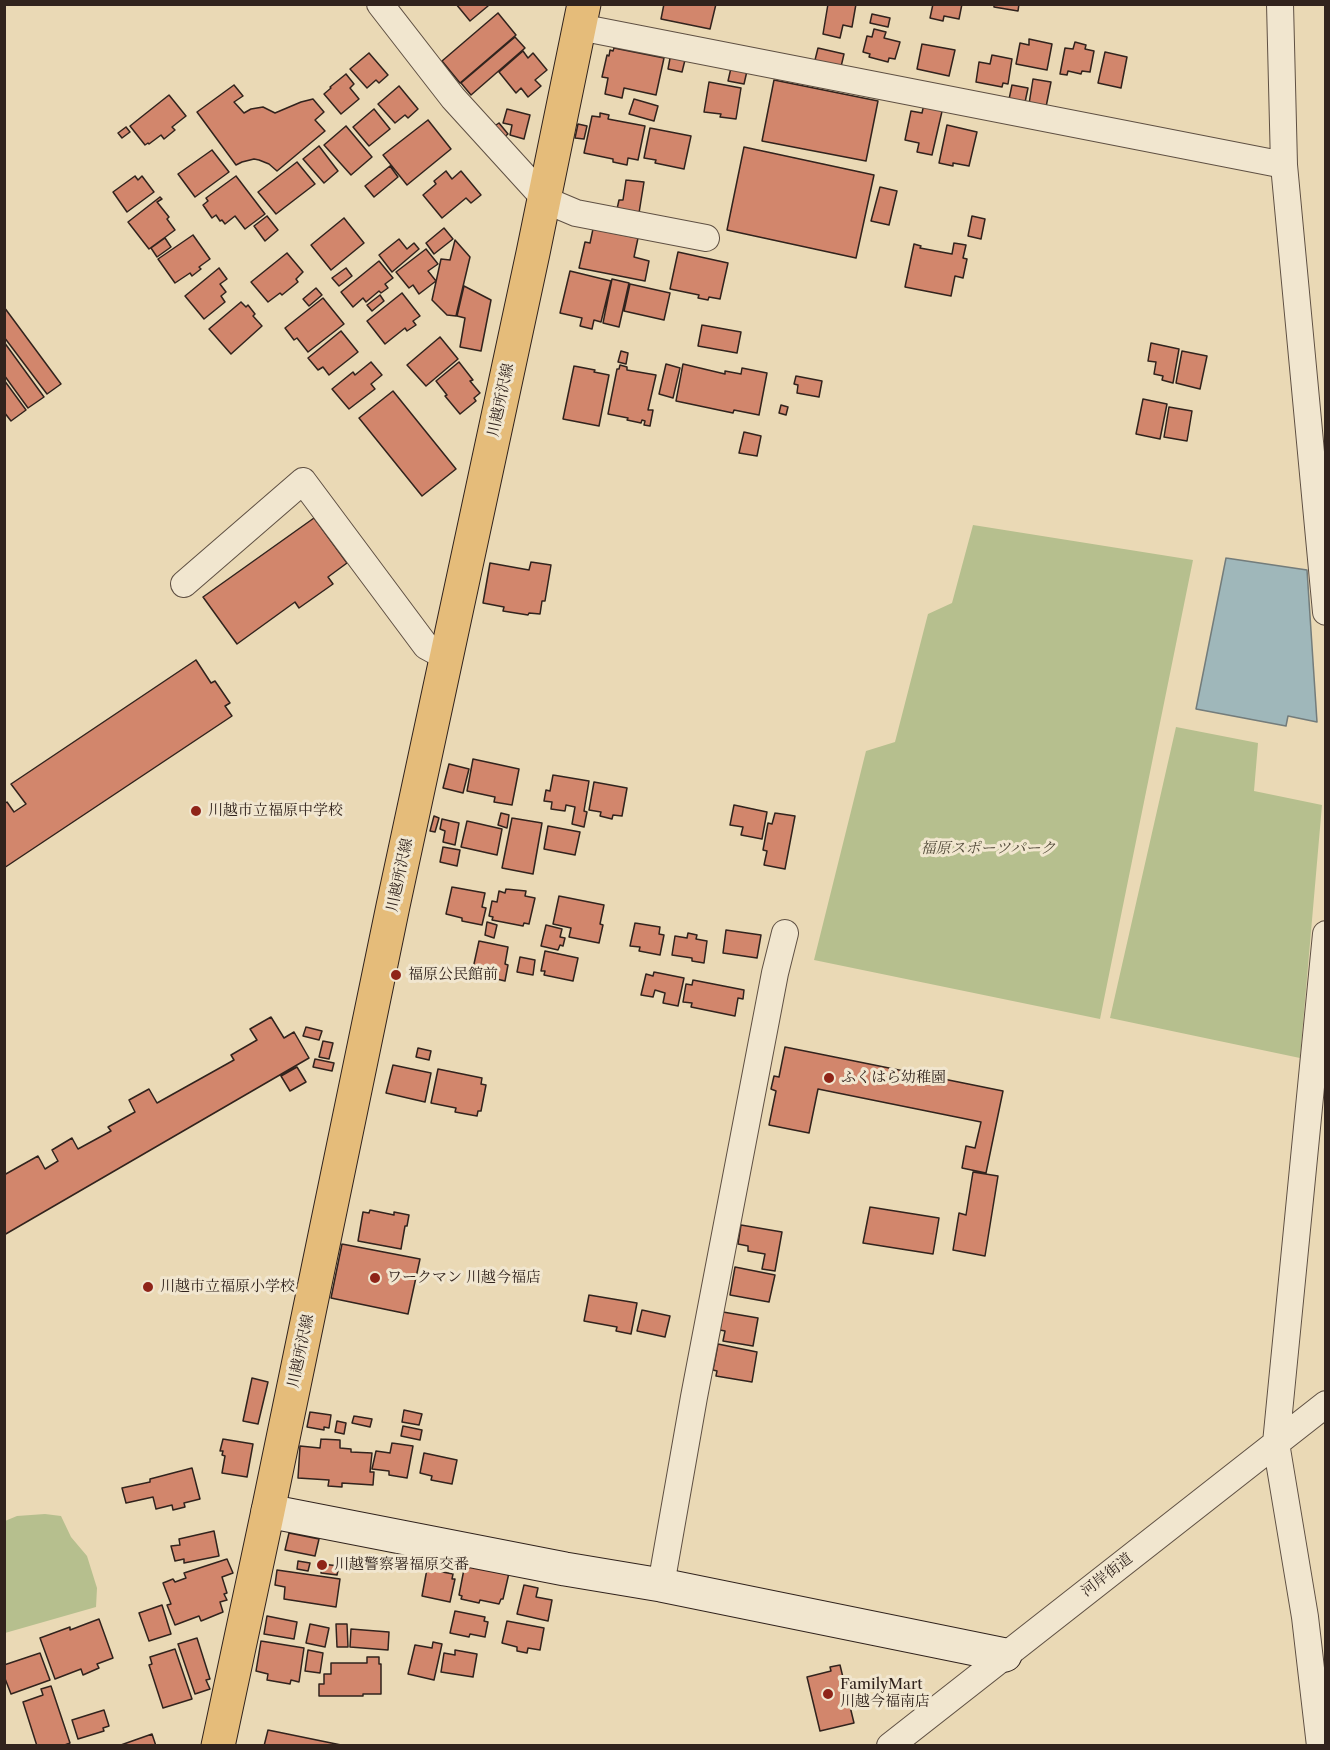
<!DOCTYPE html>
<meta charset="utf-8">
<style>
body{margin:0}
#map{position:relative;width:1330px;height:1750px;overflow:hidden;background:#ead9b5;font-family:"Libre Caslon Text",serif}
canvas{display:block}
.frame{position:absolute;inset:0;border:6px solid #31231d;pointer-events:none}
</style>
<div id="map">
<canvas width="1330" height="1750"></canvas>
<div class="frame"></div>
</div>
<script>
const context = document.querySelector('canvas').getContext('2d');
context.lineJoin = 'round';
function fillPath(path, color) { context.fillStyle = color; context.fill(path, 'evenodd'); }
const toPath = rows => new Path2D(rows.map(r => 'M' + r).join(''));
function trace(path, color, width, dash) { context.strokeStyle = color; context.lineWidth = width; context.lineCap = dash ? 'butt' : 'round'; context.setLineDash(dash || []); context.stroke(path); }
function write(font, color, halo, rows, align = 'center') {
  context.font = font + ' "Libre Caslon Text","Noto Serif JP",serif'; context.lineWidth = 6; context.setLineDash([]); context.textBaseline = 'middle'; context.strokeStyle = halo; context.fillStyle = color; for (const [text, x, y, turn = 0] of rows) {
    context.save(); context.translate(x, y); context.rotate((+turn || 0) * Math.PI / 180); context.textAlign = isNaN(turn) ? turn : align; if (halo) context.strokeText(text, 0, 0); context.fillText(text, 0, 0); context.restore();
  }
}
fillPath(toPath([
 [973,525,1193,560,1100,1019,814,960,866,751,895,742,928,614,952,603],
 [1176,727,1258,743,1254,791,1322,805,1300,1058,1110,1018],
 [45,1514,61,1516,71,1537,87,1556,97,1588,96,1607,5,1633,5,1521,17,1516]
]), '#b6bf8e');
const water = toPath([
 [1226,558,1307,570,1317,722,1288,716,1286,726,1196,709,1226,558]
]);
fillPath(water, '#9fb7ba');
trace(water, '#737c7b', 1.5);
const building = toPath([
 [456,4,487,4,488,6,470,21,456,4],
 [664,4,716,4,710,29,661,19,664,4],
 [828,4,856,4,852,27,843,25,840,38,823,34,828,4],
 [933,4,962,4,959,19,944,16,943,21,930,18,933,4],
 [994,4,1019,4,1018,11,994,7,994,4],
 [498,13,516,35,460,83,442,61,498,13],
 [872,14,890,18,888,27,870,23,872,14],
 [874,29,886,32,884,38,900,42,895,59,889,58,888,62,869,57,870,54,863,52,867,36,872,37,874,29],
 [515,37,525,48,471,95,461,83,515,37],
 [1029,39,1052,44,1047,70,1016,64,1020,43,1029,45,1029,39],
 [1075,42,1086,45,1085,49,1094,51,1090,72,1082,71,1081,74,1068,71,1067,75,1060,74,1065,48,1073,49,1075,42],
 [922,44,955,50,949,76,917,69,922,44],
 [614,48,664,58,656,95,624,88,622,98,605,94,608,78,602,77,607,55,609,56,610,50,613,51,614,48],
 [818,48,844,54,840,71,814,64,818,48],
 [523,51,528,58,533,53,547,70,535,80,541,86,528,97,521,88,516,93,499,72,523,51],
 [1105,52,1127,57,1121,88,1098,83,1105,52],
 [369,53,388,75,379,83,376,80,367,88,350,69,369,53],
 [671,53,686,56,682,72,668,69,671,53],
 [992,55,1012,59,1008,84,1003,83,1002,87,976,82,979,62,990,64,992,55],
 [731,68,747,71,744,84,728,81,731,68],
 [346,74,354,84,350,88,359,99,341,114,324,94,331,88,330,87,346,74],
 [1033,79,1051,82,1046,107,1029,104,1033,79],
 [774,80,878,101,866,161,762,141,774,80],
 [709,82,741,88,736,119,720,117,721,114,704,112,709,82],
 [234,85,243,96,234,102,244,113,251,109,263,107,275,113,301,102,313,99,324,112,315,120,325,131,277,171,269,164,259,160,254,159,242,162,236,165,197,112,234,85],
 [1012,85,1028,88,1024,107,1008,104,1012,85],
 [399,86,418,109,408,118,405,115,395,123,378,104,399,86],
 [169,95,186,116,172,127,175,130,164,139,161,135,149,144,148,143,145,145,130,126,169,95],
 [634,99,658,106,654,121,629,114,634,99],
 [924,104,943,107,932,155,917,152,919,143,905,140,911,111,922,113,924,104],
 [374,109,390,129,369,146,353,127,374,109],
 [507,109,530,115,524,139,510,135,512,125,503,123,507,109],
 [600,113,609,115,608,119,645,126,638,160,628,158,627,165,613,162,613,159,584,153,592,116,600,117,600,113],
 [428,120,451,149,407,185,383,155,428,120],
 [499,123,508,134,503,138,493,127,499,123],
 [578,124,587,126,584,139,575,138,578,124],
 [947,125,977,132,969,166,953,163,953,166,939,163,947,125],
 [346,126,372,157,351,175,324,145,346,126],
 [126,127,130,132,122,138,118,133,126,127],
 [650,128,691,136,684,169,655,163,656,160,644,158,650,128],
 [319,146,338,171,324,183,303,159,319,146],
 [744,147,874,175,856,258,727,230,744,147],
 [212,150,229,172,195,197,178,174,212,150],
 [297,162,315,184,276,214,258,192,297,162],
 [390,166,398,177,374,197,365,186,390,166],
 [446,171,452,179,461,171,481,195,471,203,466,198,442,218,423,195,436,184,434,181,446,171],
 [135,176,138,180,142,176,154,192,127,212,113,192,135,176],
 [236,176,265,214,245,229,235,216,225,224,222,220,220,221,216,215,212,218,203,205,208,201,206,198,236,176],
 [626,180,644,182,639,213,617,209,619,200,623,200,626,180],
 [880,187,897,191,889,225,871,221,880,187],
 [160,197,162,199,157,202,169,217,167,219,175,230,149,249,128,222,160,197],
 [267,216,278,230,265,241,254,226,267,216],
 [972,216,985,219,981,239,968,236,972,216],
 [344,218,364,243,331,270,311,245,344,218],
 [444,228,453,239,434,254,426,243,444,228],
 [593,229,638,238,634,257,649,261,645,281,579,268,585,242,590,243,593,229],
 [193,235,210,259,199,267,201,269,192,276,190,273,175,283,158,259,193,235],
 [165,238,171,247,157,257,151,248,165,238],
 [399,239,407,249,414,243,419,249,392,272,379,255,399,239],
 [455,240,470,257,456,316,447,315,432,300,441,259,450,260,455,240],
 [954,243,966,245,963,258,967,259,963,278,955,276,951,296,905,287,914,244,921,246,920,248,952,254,954,243],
 [426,249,438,264,428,271,436,281,419,294,413,285,409,288,396,272,426,249],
 [678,252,728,263,720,299,709,297,708,300,698,298,699,295,670,289,678,252],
 [287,253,303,272,296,279,298,282,282,295,280,293,268,302,251,282,287,253],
 [379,261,393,278,385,284,388,288,381,293,379,291,366,302,363,298,353,307,341,292,379,261],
 [219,268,227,279,220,284,226,292,221,296,225,302,204,319,185,296,219,268],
 [346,268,352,276,339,286,332,278,346,268],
 [570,271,611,281,601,322,594,320,592,329,580,326,582,318,560,313,570,271],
 [612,279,629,283,619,327,603,323,612,279],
 [630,284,670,293,664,320,624,311,630,284],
 [464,286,491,300,481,351,460,347,465,318,457,316,464,286],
 [316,288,322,295,309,306,303,299,316,288],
 [402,293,420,316,413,321,416,325,407,331,405,328,385,344,367,321,402,293],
 [380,295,384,301,372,311,367,305,380,295],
 [323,298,344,324,308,352,297,338,294,340,285,328,323,298],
 [241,302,246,307,248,305,255,314,253,316,262,326,231,354,209,329,241,302],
 [4,307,61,384,47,394,4,337,4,307],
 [702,325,741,332,737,353,698,346,702,325],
 [341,331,358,352,329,375,323,367,318,370,308,358,341,331],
 [440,337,458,359,426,386,407,365,440,337],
 [4,342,44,397,28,408,4,375,4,342],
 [1151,343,1179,349,1173,383,1162,380,1163,376,1154,374,1156,362,1148,361,1151,343],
 [621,351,628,353,626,364,618,362,621,351],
 [1182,351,1207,356,1200,389,1176,383,1182,351],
 [371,362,382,375,371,384,375,389,349,409,332,389,353,372,355,375,371,362],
 [459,362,473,380,470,381,480,393,474,398,476,401,460,414,445,396,447,395,436,381,459,362],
 [666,364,680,368,673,398,659,394,666,364],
 [683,364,725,374,725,371,741,374,742,368,767,373,759,415,734,410,733,413,676,401,683,364],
 [620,365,627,367,627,370,656,375,648,410,653,410,650,426,644,425,645,421,642,420,641,423,627,420,628,418,608,414,617,369,619,369,620,365],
 [574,366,595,370,594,372,609,375,599,426,563,419,574,366],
 [796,376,822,381,819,397,797,393,798,385,794,384,796,376],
 [4,380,26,410,11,421,4,412,4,380],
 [393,391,456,469,422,496,359,418,393,391],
 [1143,399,1167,404,1160,439,1136,434,1143,399],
 [781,405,788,407,786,415,779,413,781,405],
 [1169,407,1192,411,1187,441,1164,437,1169,407],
 [744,432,761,436,757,456,739,453,744,432],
 [314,518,347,563,328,577,333,584,299,608,295,602,237,644,203,597,314,518],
 [531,562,551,565,545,601,542,601,540,614,529,613,528,615,503,611,504,607,483,603,490,563,529,570,531,562],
 [196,660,211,683,215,681,230,703,225,706,232,716,4,868,4,804,7,802,14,812,26,804,11,784,196,660],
 [473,759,519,769,512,805,494,802,495,797,467,791,473,759],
 [449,764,469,769,463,793,443,788,449,764],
 [553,775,589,781,584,811,587,812,584,827,572,824,575,807,566,805,565,811,551,809,552,802,544,801,546,790,550,791,553,775],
 [594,782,627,788,622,816,613,815,612,819,600,816,601,812,589,810,594,782],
 [734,805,767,812,762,839,741,835,743,827,730,825,734,805],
 [501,813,509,815,507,828,498,825,501,813],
 [775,813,795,816,785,869,764,865,767,851,763,850,768,823,772,824,775,813],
 [434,816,439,818,435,832,430,831,434,816],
 [512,818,542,823,533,874,502,868,512,818],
 [442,819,459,823,455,845,443,842,445,831,440,829,442,819],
 [467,821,502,829,497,855,461,847,467,821],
 [548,826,580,832,575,855,544,849,548,826],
 [443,847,460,850,457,866,440,862,443,847],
 [452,887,485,893,482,907,486,908,482,925,462,921,462,918,446,914,452,887],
 [506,889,526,891,525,896,535,898,529,924,524,923,523,926,492,920,493,917,489,916,492,901,497,902,499,891,505,893,506,889],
 [559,896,604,905,600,924,603,925,599,943,569,937,571,928,553,924,559,896],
 [487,922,497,925,494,938,485,935,487,922],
 [635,923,660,927,659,934,664,935,660,955,639,951,640,947,630,946,635,923],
 [546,925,562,929,560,937,565,938,563,946,560,945,558,950,541,946,546,925],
 [726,930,761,935,757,958,723,953,726,930],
 [688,933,697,935,696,939,707,941,704,963,692,961,692,958,672,955,675,936,687,938,688,933],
 [479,941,508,947,505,964,508,965,505,981,472,973,479,941],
 [545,951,578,958,573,981,544,975,545,971,541,971,545,951],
 [520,957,535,960,533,975,517,972,520,957],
 [654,972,684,978,678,1006,663,1003,665,993,655,990,653,997,641,995,646,974,653,976,654,972],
 [693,980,744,990,743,999,738,998,735,1016,691,1007,692,1003,683,1002,686,984,692,985,693,980],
 [271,1017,284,1038,294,1032,309,1058,4,1235,4,1175,38,1156,45,1169,58,1161,52,1150,72,1138,78,1149,111,1131,108,1127,135,1112,129,1100,149,1089,157,1103,234,1060,231,1055,257,1040,250,1029,271,1017],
 [306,1027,322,1031,319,1040,303,1036,306,1027],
 [323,1041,333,1043,329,1059,319,1057,323,1041],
 [785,1047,1003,1091,986,1173,962,1168,966,1146,975,1148,981,1122,818,1089,809,1133,769,1125,776,1091,771,1089,774,1076,779,1077,785,1047],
 [418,1048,431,1051,429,1060,416,1057,418,1048],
 [315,1059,334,1063,332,1071,313,1067,315,1059],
 [393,1065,431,1073,425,1102,386,1093,393,1065],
 [297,1067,306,1082,290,1091,281,1076,297,1067],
 [438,1069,482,1078,481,1084,486,1085,481,1111,478,1111,477,1116,455,1112,456,1108,431,1103,438,1069],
 [973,1172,998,1176,985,1256,953,1250,959,1213,966,1215,973,1172],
 [870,1207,939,1218,933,1254,863,1243,870,1207],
 [370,1210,394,1215,394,1212,409,1215,407,1226,405,1226,401,1249,358,1241,363,1212,369,1213,370,1210],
 [741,1225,782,1232,775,1271,762,1269,765,1254,748,1251,748,1246,738,1244,741,1225],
 [342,1244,420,1259,408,1314,331,1298,342,1244],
 [735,1267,775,1275,769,1302,730,1295,735,1267],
 [589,1295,637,1303,631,1334,616,1331,617,1327,584,1321,589,1295],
 [642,1310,670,1316,665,1337,637,1331,642,1310],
 [723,1312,758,1318,753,1346,723,1341,725,1331,720,1330,723,1312],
 [718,1344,757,1352,752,1382,716,1376,717,1371,713,1370,718,1344],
 [252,1378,268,1382,258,1424,243,1421,252,1378],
 [404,1410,422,1414,419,1425,402,1422,404,1410],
 [310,1412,331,1415,329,1428,324,1427,324,1430,307,1427,310,1412],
 [354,1416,372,1419,370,1427,352,1423,354,1416],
 [337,1421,346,1423,344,1434,335,1432,337,1421],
 [403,1426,422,1430,420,1440,401,1436,403,1426],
 [223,1439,253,1444,247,1477,222,1473,225,1456,222,1455,223,1451,220,1451,223,1439],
 [321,1439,340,1440,340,1448,351,1449,351,1452,372,1453,370,1472,374,1472,373,1485,342,1483,342,1487,328,1486,329,1480,298,1478,300,1446,320,1448,321,1439],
 [392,1443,413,1446,407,1478,389,1475,389,1471,372,1469,376,1451,390,1453,392,1443],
 [424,1453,457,1460,452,1484,431,1480,432,1476,420,1473,424,1453],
 [192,1468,200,1499,184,1503,185,1507,173,1510,172,1505,156,1509,153,1497,126,1503,122,1488,150,1482,150,1479,192,1468],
 [214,1531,219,1556,184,1563,184,1559,175,1561,171,1546,180,1545,179,1539,214,1531],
 [289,1533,319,1539,315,1556,285,1550,289,1533],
 [227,1559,233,1573,222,1577,227,1593,224,1594,227,1600,220,1602,223,1612,201,1621,199,1616,175,1625,167,1605,171,1604,163,1583,173,1579,175,1582,186,1578,184,1573,227,1559],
 [298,1561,310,1563,308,1571,297,1569,298,1561],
 [322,1564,339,1566,337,1575,321,1573,322,1564],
 [465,1564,509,1573,503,1599,501,1599,499,1604,480,1600,479,1603,461,1599,462,1596,459,1595,465,1564],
 [427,1569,453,1574,452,1579,455,1579,450,1602,422,1596,427,1569],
 [277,1570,340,1579,336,1607,284,1599,285,1587,275,1585,277,1570],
 [524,1585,538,1588,536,1597,552,1600,548,1621,517,1614,524,1585],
 [162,1605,171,1634,149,1641,139,1613,162,1605],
 [455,1611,485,1617,484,1621,488,1622,485,1637,470,1634,469,1637,450,1633,455,1611],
 [267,1616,297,1622,294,1639,264,1634,267,1616],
 [99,1619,113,1658,97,1664,99,1668,83,1675,81,1669,55,1679,40,1638,70,1627,70,1630,99,1619],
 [507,1621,544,1628,540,1650,528,1648,527,1653,517,1651,517,1647,502,1643,507,1621],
 [310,1624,329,1628,325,1647,306,1643,310,1624],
 [336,1624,347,1624,348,1647,337,1647,336,1624],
 [351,1629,389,1632,388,1650,350,1647,351,1629],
 [197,1638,210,1679,206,1680,210,1689,195,1694,178,1644,197,1638],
 [261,1641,304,1648,299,1682,291,1680,290,1684,267,1680,268,1674,256,1671,261,1641],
 [433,1642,442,1644,434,1680,408,1674,415,1645,432,1648,433,1642],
 [175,1649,192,1699,163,1708,149,1665,152,1664,150,1657,175,1649],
 [308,1650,323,1653,320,1673,305,1671,308,1650],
 [455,1650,477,1654,473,1677,441,1672,444,1653,455,1655,455,1650],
 [40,1653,50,1680,11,1694,4,1676,4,1665,40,1653],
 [367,1657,379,1657,379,1664,381,1664,381,1694,363,1694,363,1696,319,1696,319,1684,324,1684,324,1674,331,1674,331,1663,367,1663,367,1657],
 [840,1665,854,1723,820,1731,807,1677,831,1671,830,1667,840,1665],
 [51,1686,70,1743,62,1746,37,1746,23,1702,43,1695,41,1689,51,1686],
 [104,1710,109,1726,103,1728,104,1731,78,1739,72,1720,104,1710],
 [268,1730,346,1746,264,1746,268,1730],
 [152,1734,156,1746,118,1746,152,1734]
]);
fillPath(building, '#d2866c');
trace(building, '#31231d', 1.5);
const street = toPath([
 [380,4,453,98,544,198,557,205,576,213,706,238],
 [1280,4,1284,165,1326,612],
 [579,27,1284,165],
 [184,584,303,481,426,646,437,652,448,655],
 [661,1585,694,1397,775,973,785,933],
 [890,1746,1326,1404],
 [1320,1746,1305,1617,1276,1443,1326,934]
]);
const secondary = toPath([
 [268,1511,565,1569,661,1585,1005,1655]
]);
const primary = toPath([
 [218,1746,268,1511,393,906,533,253,584,4]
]);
trace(street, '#5f5043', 28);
trace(secondary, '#31231d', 35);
trace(primary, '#31231d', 35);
trace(street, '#f1e6cf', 26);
trace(secondary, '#f1e6cf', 33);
trace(primary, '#e5bc7a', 33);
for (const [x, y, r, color] of [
 [196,811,6,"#8f2418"],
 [396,975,6,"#8f2418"],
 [829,1078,6,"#8f2418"],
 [375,1278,6,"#8f2418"],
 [148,1287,6,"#8f2418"],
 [322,1565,6,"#8f2418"],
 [828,1694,6,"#8f2418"]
]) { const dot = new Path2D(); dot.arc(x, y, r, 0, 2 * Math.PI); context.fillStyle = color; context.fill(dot); trace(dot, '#f1e6cf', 2); }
write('15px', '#31231d', '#f1e6cf', [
 ["川越所沢線",501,400,-78],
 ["川越所沢線",400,875,-78],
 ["川越所沢線",301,1351,-78],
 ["河岸街道",1107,1575,-38]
]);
write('15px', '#31231d', '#f1e6cf', [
 ["川越市立福原中学校",208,811],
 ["福原公民館前",408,975],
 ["ふくはら幼稚園",841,1078],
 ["ワークマン 川越今福店",387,1278],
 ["川越市立福原小学校",160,1287],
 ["川越警察署福原交番",334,1565],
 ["FamilyMart",840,1685],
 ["川越今福南店",840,1702]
], 'left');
write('italic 15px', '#524a39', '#f1e6cf', [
 ["福原スポーツパーク",988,849]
]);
</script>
